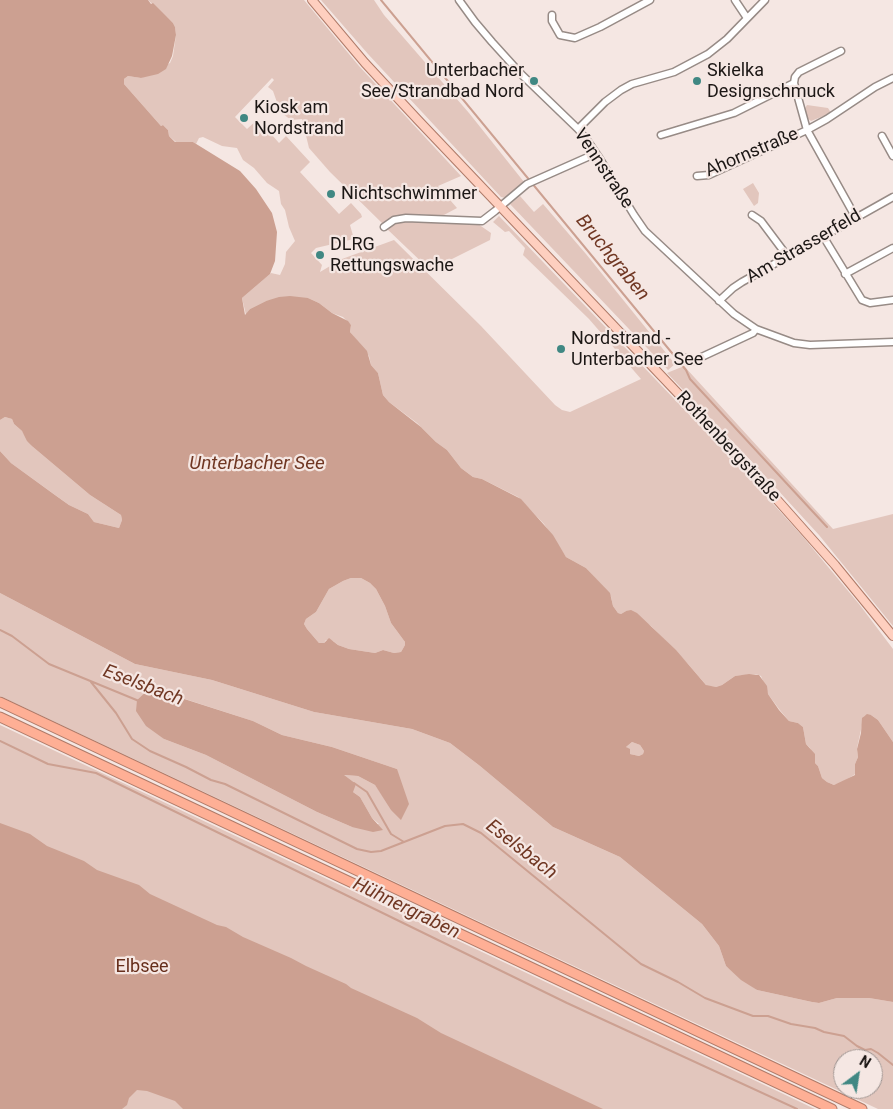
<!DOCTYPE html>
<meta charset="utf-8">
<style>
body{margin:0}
#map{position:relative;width:893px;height:1109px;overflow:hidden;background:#f5e7e3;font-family:Roboto,sans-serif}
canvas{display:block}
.north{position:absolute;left:833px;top:1049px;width:50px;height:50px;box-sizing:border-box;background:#f5e7e3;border:1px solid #9e9491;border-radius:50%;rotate:31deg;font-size:14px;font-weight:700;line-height:20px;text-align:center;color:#1c1715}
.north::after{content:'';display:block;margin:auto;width:18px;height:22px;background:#408883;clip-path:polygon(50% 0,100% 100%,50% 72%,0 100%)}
</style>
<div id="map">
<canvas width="893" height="1109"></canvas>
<div class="north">N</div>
</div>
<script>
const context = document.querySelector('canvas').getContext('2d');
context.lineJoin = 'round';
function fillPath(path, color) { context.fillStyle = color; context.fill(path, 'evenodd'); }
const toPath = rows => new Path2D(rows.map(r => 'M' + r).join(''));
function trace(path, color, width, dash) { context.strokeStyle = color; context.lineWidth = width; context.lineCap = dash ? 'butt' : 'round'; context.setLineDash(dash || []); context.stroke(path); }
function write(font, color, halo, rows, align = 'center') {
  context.font = font + ' Roboto,sans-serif'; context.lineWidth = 4.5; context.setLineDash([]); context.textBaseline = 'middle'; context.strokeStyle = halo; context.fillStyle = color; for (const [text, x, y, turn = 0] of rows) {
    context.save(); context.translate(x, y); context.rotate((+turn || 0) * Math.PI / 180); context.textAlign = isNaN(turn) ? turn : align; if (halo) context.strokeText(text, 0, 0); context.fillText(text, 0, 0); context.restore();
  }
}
fillPath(toPath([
 [148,0,304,0,359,66,461,176,438,186,457,208,442,216,418,214,403,215,392,218,383,224,330,172,309,148,302,119,291,120,283,114,279,108,273,91,268,87,274,80,272,78,235,117,247,129,258,119,279,143,286,136,310,162,300,172,339,214,351,203,361,214,362,217,350,225,354,239,316,248,311,253,322,265,320,272,342,259,394,240,481,326,555,405,562,410,570,412,641,379,589,319,523,255,525,248,509,231,505,232,493,222,499,216,747,475,804,538,859,604,893,649,893,742,878,720,871,715,864,716,857,748,858,757,855,764,857,773,841,783,834,785,827,782,822,778,818,766,815,763,810,748,806,744,803,727,798,723,789,721,779,709,768,694,761,676,756,674,735,676,722,685,716,687,707,686,688,664,651,626,626,611,621,614,618,613,613,606,611,597,606,590,586,568,566,557,544,524,518,497,482,479,473,477,461,468,447,450,436,442,417,423,389,402,383,395,378,373,371,365,369,356,354,337,350,332,351,325,343,317,332,313,319,303,308,298,301,298,266,301,250,309,246,315,242,298,271,273,280,275,285,264,286,252,295,241,289,227,285,210,281,204,279,191,267,183,254,168,243,160,237,148,222,146,203,137,199,138,196,144,193,142,176,142,169,136,168,130,163,125,161,126,124,84,124,79,128,76,141,78,170,63,173,56,176,35,175,27,173,23],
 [321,0,374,0,384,15,469,113,524,182,506,198,501,197,368,54],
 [807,105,828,108,831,113,811,121,807,118,804,110],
 [753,183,759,193,758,203,754,206,743,189],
 [520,196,534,212,543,204,586,254,675,364,668,370,510,204],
 [407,220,478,224,491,233,490,240,430,270,386,228,394,222],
 [684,366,833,529,893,514,893,626,819,535,754,464,667,373],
 [5,417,12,419,14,424,22,431,33,447,90,495,121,515,122,520,119,528,94,522,88,514,69,505,11,463,0,451,0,420],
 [351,578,361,578,370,583,376,589,385,606,391,623,405,642,405,645,401,652,394,653,383,650,375,653,349,649,338,645,333,641,326,640,324,643,319,643,307,629,304,624,306,619,316,612,329,589,343,581],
 [0,593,135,664,212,680,314,712,412,729,450,743,480,766,553,827,620,857,702,924,719,946,726,966,757,990,812,1002,819,1003,837,998,869,998,893,1002,893,1109,878,1109,0,696],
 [151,688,253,721,282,735,332,747,397,769,385,799,375,785,358,776,343,775,353,792,360,797,372,818,379,824,352,827,317,812,206,755,164,739,137,700],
 [843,1059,873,1059,873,1089,843,1089],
 [0,725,775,1090,815,1109,0,1109],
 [632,742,640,745,644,751,643,754,639,756,630,754,626,747]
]), '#e2c6bd');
fillPath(toPath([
 [0,0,148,0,151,4,153,3,173,23,175,27,176,35,172,56,166,69,158,74,141,78,128,76,124,79,124,84,161,126,163,125,168,130,169,136,175,142,193,142,240,171,256,189,272,213,277,232,275,261,270,274,242,298,245,315,250,309,266,301,279,297,290,296,308,298,319,303,332,313,348,321,351,325,350,332,367,351,371,365,378,373,383,395,389,402,421,427,436,442,447,450,461,468,473,477,482,479,521,499,553,535,566,557,586,568,610,593,613,606,618,613,621,614,626,611,631,610,637,613,676,650,706,685,716,687,722,685,735,676,749,674,759,675,767,686,768,694,779,710,789,721,798,723,803,727,806,744,815,754,815,763,818,766,822,778,827,782,834,785,855,775,855,764,858,757,857,749,861,733,862,718,867,714,871,715,878,720,893,742,893,1002,869,998,837,998,819,1003,812,1002,757,990,741,980,726,966,719,946,702,924,620,857,553,827,480,766,450,743,412,729,314,712,212,680,135,664,0,593,0,451,11,463,55,495,69,505,88,514,94,522,119,528,122,520,121,515,90,495,33,447,27,441,22,431,14,424,12,419,5,417,0,420],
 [351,578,361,578,370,583,376,589,385,606,391,623,405,642,405,645,401,652,394,653,383,650,375,653,349,649,338,645,329,638,324,643,319,643,307,629,304,624,306,619,316,612,329,589,343,581],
 [632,742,640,745,644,751,643,754,639,756,630,754,630,749,626,747],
 [150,688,253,721,282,735,332,747,397,769,409,804,401,820,391,810,375,785,358,776,344,775,356,784,353,792,360,797,372,818,383,830,373,832,352,827,317,812,206,755,164,739,146,726,136,711,137,700],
 [0,823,30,834,47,846,84,861,97,870,139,885,150,894,217,925,226,927,243,937,291,958,306,966,346,984,351,988,417,1018,441,1033,603,1109,183,1109,175,1101,147,1091,137,1090,129,1098,127,1105,122,1109,0,1109]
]), '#cca091');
trace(toPath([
 [381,0,686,370,690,379,827,527],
 [0,630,12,636,49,664,139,701],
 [91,682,116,713,132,739,150,751,186,767,211,780,225,784,357,849,371,852,381,851,404,842],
 [0,741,48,764,96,773,567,1003,797,1109],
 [354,783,367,792,391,834,404,842,445,826,463,824,481,833,641,964,678,982,705,998,753,1016,768,1016,791,1024,815,1028,824,1032,844,1036,857,1046,865,1050,871,1049,878,1053,893,1065]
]), '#cca091', 2);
const minor = toPath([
 [459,0,475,22,492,42,521,74,578,129,587,140,600,159,634,215,645,231,734,314,756,329,794,343,810,345,893,342],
 [735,0,747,18],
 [552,15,552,21,560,35,575,38,600,27,650,0],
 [841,51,799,72,795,77,794,83,807,130,856,218],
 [578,129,605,102,621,90,632,84,674,72,708,54,727,39,765,0],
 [661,135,734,113,794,83],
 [882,136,893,156],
 [697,176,709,175,807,130,827,119,875,87,893,78],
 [752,215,761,221,788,257],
 [384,227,394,220,406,218,482,221,495,211,527,184,590,156,595,152],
 [823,236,862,300,870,303,893,300],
 [845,274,893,248],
 [719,301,733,288,742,282,893,197],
 [686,358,693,361,753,333,756,329]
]);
const major = toPath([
 [312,0,365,63,418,120,748,467,835,565,893,636]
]);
const highway = toPath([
 [0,702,862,1109],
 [0,717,832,1109]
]);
trace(minor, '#978b86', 9);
trace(major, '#af7a68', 10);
trace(highway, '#af7a68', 11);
trace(minor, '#fff', 6);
trace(major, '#fecfbf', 8);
trace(highway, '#feaf95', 9);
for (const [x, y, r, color] of [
 [534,81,5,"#408883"],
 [697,81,5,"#408883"],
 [244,118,5,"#408883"],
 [331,194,5,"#408883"],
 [320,255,5,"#408883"],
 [561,349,5,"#408883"]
]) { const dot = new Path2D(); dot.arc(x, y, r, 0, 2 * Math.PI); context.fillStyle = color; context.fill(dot); trace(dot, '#f5e7e3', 2); }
write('18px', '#1c1715', '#f5e7e3', [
 ["Unterbacher",524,71,"right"],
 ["See/Strandbad Nord",524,92,"right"],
 ["Skielka",707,71],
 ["Designschmuck",707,92],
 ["Kiosk am",254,108],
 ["Nordstrand",254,129],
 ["Nichtschwimmer",341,194],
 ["DLRG",330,245],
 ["Rettungswache",330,266],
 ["Nordstrand -",571,339],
 ["Unterbacher See",571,360]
], 'left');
write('18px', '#1c1715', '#f5e7e3', [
 ["Ahornstraße",752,153,-23],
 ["Vennstraße",603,169,56],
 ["Am Strasserfeld",804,247,-30],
 ["Rothenbergstraße",728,447,47]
]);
write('18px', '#672f1c', '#f5e7e3', [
 ["Elbsee",142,967]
]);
write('italic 19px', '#703723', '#f5e7e3', [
 ["Bruchgraben",612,258,51],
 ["Unterbacher See",257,464],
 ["Eselsbach",143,686,21],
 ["Eselsbach",521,850,38],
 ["Hühnergraben",406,909,26]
]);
</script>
